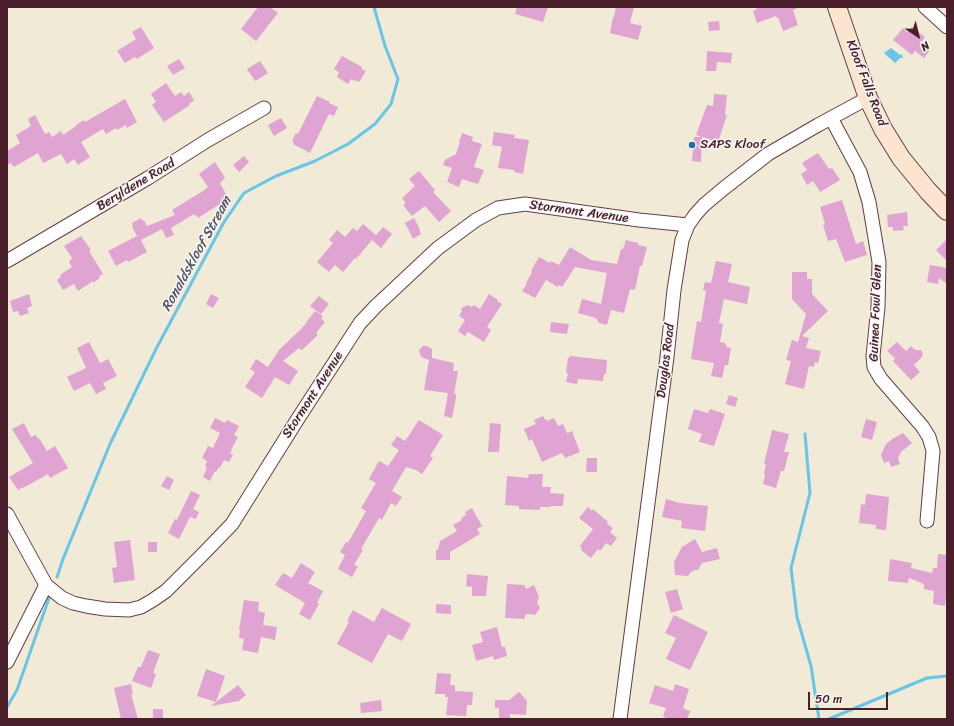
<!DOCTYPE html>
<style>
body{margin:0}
#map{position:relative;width:954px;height:726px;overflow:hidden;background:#f0ead6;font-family:Sriracha,sans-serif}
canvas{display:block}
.frame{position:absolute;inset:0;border:8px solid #4a1f2b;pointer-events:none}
.north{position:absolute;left:898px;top:16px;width:40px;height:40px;-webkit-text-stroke:3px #f6f6f2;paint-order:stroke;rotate:145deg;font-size:11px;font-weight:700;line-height:16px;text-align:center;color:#4a1f2b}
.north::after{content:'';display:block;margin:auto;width:14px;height:18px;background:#4a1f2b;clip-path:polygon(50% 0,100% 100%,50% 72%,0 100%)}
.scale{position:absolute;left:808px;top:692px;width:80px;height:18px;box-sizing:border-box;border:2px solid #4a1f2b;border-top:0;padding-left:5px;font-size:12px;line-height:14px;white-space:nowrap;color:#4a1f2b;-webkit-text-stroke:3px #f6f6f2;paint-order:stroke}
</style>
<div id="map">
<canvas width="954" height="726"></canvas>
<div class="frame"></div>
<div class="north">N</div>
<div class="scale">50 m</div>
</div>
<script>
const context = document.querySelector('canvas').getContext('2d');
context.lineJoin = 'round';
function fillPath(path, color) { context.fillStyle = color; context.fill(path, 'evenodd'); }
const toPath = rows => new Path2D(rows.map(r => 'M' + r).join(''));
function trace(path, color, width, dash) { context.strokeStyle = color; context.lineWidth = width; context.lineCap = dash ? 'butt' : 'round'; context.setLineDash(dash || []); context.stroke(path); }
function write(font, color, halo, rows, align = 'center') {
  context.font = font + ' Sriracha,sans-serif'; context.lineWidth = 3; context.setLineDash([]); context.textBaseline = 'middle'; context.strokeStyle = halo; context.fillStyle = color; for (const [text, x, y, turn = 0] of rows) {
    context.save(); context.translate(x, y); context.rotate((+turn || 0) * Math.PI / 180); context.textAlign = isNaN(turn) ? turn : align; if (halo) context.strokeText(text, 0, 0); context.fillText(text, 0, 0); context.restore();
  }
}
fillPath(toPath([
 [891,48,900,55,902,54,903,58,900,58,895,63,884,53]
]), '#69c5e7');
trace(toPath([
 [805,434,810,493,791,568,797,617,811,666,819,719],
 [57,577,63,559,110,444,156,349,224,222,244,193,276,176,315,161,348,144,375,124,391,104,398,79,385,46,374,7],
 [7,707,17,690,49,598],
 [829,719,927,678,947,676]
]), '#69c5e7', 3);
fillPath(toPath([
 [258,7,270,7,278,13,256,41,241,29],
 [517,7,548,7,543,22,515,14],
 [616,7,634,7,630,23,642,26,638,40,610,33,613,17,614,17],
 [756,7,798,7,798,8,793,10,798,25,783,31,778,17,777,18,776,16,757,23,753,11,757,9],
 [719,21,720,30,709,31,708,22],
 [141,27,154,48,137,59,135,57,125,63,117,51,136,39,132,32],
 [912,27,925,37,921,43,930,50,924,58,915,51,912,55,893,40,903,28,907,32],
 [707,51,732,53,731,63,717,62,716,71,706,71],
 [342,56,362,67,361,69,366,71,359,82,354,80,354,81,351,79,348,84,337,77,339,72,334,69],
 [179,59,185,68,173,75,167,66],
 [260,61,268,73,255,81,247,69],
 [166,83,175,96,181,92,184,96,189,92,194,100,189,104,190,105,164,122,152,105,156,102,151,94],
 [714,94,727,95,725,115,727,115,718,142,696,135,707,105,713,106],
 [317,96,330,102,329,103,338,107,334,116,329,114,310,153,293,144,294,142,292,141,296,133,298,134],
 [125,99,137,122,127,128,126,125,117,130,116,128,106,134,103,129,81,142,90,157,78,165,74,159,67,164,61,154,43,163,38,153,14,167,11,163,7,165,7,151,20,143,16,135,31,126,28,119,35,115,45,134,49,132,52,137,61,131,63,135,76,126,76,125,84,120,85,122],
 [281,118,287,128,274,136,268,125],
 [494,132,515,135,514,138,529,140,523,174,514,172,514,170,498,168,502,147,492,145],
 [462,133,473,137,472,141,482,144,474,167,484,170,478,184,462,179,459,187,447,182,452,168,443,165,445,160,456,154,460,142,459,142],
 [694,137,702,137,701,162,692,161],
 [818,153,829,169,832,168,840,180,820,192,813,181,807,185,801,174,807,170,802,163],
 [244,156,249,162,239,172,233,165],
 [215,162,225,178,220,183,227,196,221,199,223,202,198,218,196,215,195,216,194,214,171,228,174,235,166,238,162,229,141,240,147,252,128,262,127,260,116,266,108,251,137,236,132,227,133,226,132,223,141,218,143,221,144,220,147,226,175,215,172,210,206,189,208,187,199,174],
 [419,171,435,190,433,192,451,211,439,222,425,206,412,216,403,205,406,203,402,198,415,186,409,179],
 [842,200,856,244,863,241,867,255,845,262,836,239,828,241,823,225,825,224,820,207],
 [907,212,908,226,903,226,904,230,893,231,893,227,888,227,887,215],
 [414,218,420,229,419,229,421,234,413,239,405,223],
 [363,224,376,235,383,227,392,234,381,248,372,240,356,259,355,258,343,272,335,265,329,272,317,262,333,243,329,240,337,230,345,237,353,228,357,231],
 [81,236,91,250,89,251,103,274,99,276,100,278,93,283,93,281,78,291,74,284,63,290,57,280,61,277,60,275,72,267,69,262,72,258,64,246],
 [947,239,947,261,936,250],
 [626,240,638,243,638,245,647,247,642,266,640,266,635,290,630,289,624,313,611,310,607,325,599,323,596,318,578,313,582,299,601,304,607,273,575,267,562,287,559,285,558,287,546,280,535,298,522,291,527,284,526,283,532,272,531,271,539,257,550,263,551,261,559,265,570,247,591,260,617,264,621,249,623,249],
 [716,261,732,264,728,282,750,287,747,304,724,299,719,323,723,324,720,342,725,343,725,344,727,345,726,347,731,348,728,365,725,365,722,378,711,376,714,363,691,359,697,321,701,322,706,291,703,290,705,282,711,283],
 [930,265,947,268,947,284,939,278,938,284,927,282],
 [792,272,807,272,807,279,812,279,812,294,828,311,802,336,809,338,806,348,821,351,818,363,815,362,814,367,809,366,804,389,785,384,791,361,786,360,792,340,798,342,806,314,792,299],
 [29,294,32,306,27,308,29,313,20,316,18,311,13,312,10,301],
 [211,294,219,298,213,308,206,304],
 [489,294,498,300,497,301,502,304,487,327,491,330,484,342,468,332,465,336,458,331,465,320,459,316,462,311,461,308,468,305,472,307,474,305,480,309],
 [319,296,329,304,321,314,310,306],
 [315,311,323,316,321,319,325,322,316,333,318,335,302,350,299,348,283,361,298,371,289,385,275,377,262,398,245,387,255,372,250,369,256,359,268,367,279,350,301,329,308,321,307,321],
 [551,322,569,324,567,334,550,332],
 [89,342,100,363,108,359,117,376,103,383,106,389,96,394,90,383,74,391,67,377,86,368,77,348],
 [897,342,906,351,911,346,915,350,921,350,923,354,922,357,914,365,920,372,911,380,893,361,895,358,887,351],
 [423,346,427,346,432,349,432,358,454,363,453,371,458,371,454,394,456,394,456,398,452,418,444,416,448,393,424,390,429,360,423,358,420,355,419,350],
 [570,356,607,360,606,374,604,374,603,381,578,379,577,384,566,382,568,373,566,373,568,358,569,358],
 [729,395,738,398,735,407,726,404],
 [694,409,708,413,710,409,725,414,714,446,699,442,702,434,688,429],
 [543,416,545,420,546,419,547,421,554,418,558,426,563,424,567,433,572,431,580,452,565,458,562,453,542,462,532,439,529,441,524,429,536,424,534,420],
 [215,418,225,423,227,420,239,426,234,435,238,437,231,450,232,451,230,453,233,455,229,462,224,460,220,468,219,467,216,472,215,471,210,481,203,477,207,468,205,466,207,461,202,458,208,446,213,448,220,433,210,428],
 [866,419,877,422,872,440,861,437],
 [419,420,443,435,430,456,433,458,422,474,416,470,406,467,392,491,402,497,396,506,391,503,382,520,379,518,361,549,363,550,354,565,358,566,352,577,338,569,345,555,340,552,346,542,348,543,366,511,361,508,376,483,369,479,379,461,388,466,399,450,391,445,397,436,405,441],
 [24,423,31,437,36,435,38,439,39,438,47,451,55,446,68,468,50,478,48,474,23,488,23,487,18,490,9,477,33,463,12,429],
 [490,423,501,424,499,452,488,452],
 [772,430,789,434,784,452,789,452,784,471,781,471,776,488,763,484,765,474,764,473,766,465,764,464],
 [903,433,912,443,901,452,898,458,900,464,891,467,889,461,884,463,881,455,886,444,890,441,892,439,894,438],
 [587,458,597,458,597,472,586,472],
 [529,474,543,474,542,487,551,487,550,493,564,494,563,506,551,506,550,507,540,507,540,510,519,509,519,506,505,505,507,476,528,478],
 [167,476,174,480,169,490,161,486],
 [191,491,200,495,193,509,199,512,196,519,190,517,179,539,168,533,175,519,177,520],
 [866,494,889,497,886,530,876,529,876,525,859,523,861,504,865,505],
 [666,499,680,503,708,506,705,531,681,528,682,521,662,517],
 [588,507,592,511,593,509,608,522,607,524,613,528,610,532,617,538,611,546,606,543,600,551,598,549,591,558,581,550,582,548,580,546,593,529,579,518],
 [472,508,482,526,477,529,480,534,450,552,450,560,436,560,436,550,438,550,440,541,457,531,453,525,462,520,461,518,466,515,465,512],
 [695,539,702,552,717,548,720,559,702,563,698,570,694,570,690,573,688,576,675,575,674,562,682,547],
 [130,540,135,580,114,583,112,568,117,567,114,542],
 [148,542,157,542,157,552,148,552],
 [938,554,947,555,947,590,945,606,933,604,934,591,924,589,924,584,909,578,908,583,888,581,890,559,912,563,911,568,932,573,933,568,937,568],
 [301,563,315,572,308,583,323,591,317,603,319,604,310,620,299,614,305,603,275,585,283,573,292,578],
 [467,574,488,576,486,596,472,596,472,587,466,586],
 [507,584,524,585,526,589,534,585,539,597,537,603,540,608,535,615,526,614,524,619,505,618],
 [677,589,683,609,671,613,665,592],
 [244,600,259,602,258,611,265,613,263,625,277,627,275,640,261,637,258,653,242,650,244,639,239,638,240,630,239,630],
 [436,604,451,605,451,614,436,613],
 [382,608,411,624,402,641,388,634,372,663,337,644,349,622,347,621,353,610,374,622],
 [674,615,708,632,690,670,666,659,676,638,665,633],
 [497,627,502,647,505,647,507,656,494,660,493,656,476,661,472,645,483,642,480,632],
 [148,650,160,654,153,673,156,674,151,688,132,681,138,667,141,667],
 [206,669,225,676,216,702,197,696],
 [437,673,451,674,450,685,455,685,455,691,473,692,472,705,467,705,466,716,446,715,448,697,445,697,445,694,435,694],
 [131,684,133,694,131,694,138,719,121,719,114,688],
 [675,684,689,689,683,708,690,711,687,719,665,719,665,717,663,716,666,708,649,703,655,685,673,691],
 [238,685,246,695,239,701,211,706],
 [519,692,527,701,526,715,510,714,510,718,499,718,499,708,495,708,495,700,509,700],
 [381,700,382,711,361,713,360,703],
 [153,709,163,709,163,719,153,719]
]), '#dfa4d2');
const minor = toPath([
 [925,7,947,27],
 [831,118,860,172,869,202,879,262,878,307,873,356,874,367,881,379,922,426,929,437,933,451,927,521],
 [7,261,148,178,208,140,264,108],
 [7,514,46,585,62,598,73,603,86,606,105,609,129,610,141,607,153,600,166,591,204,553,232,524,299,417,360,323,376,306,438,248,476,220,498,208,525,204,639,220,688,225],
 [7,662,46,585],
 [620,719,667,357,674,290,682,240,688,225,695,215,704,205,723,189,768,154,818,125,868,98]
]);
const secondary = toPath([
 [837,7,868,98,883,129,901,158,928,191,947,211]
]);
trace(minor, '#633d45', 15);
trace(secondary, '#633d45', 20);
trace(minor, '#fff', 13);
trace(secondary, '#fbe5cf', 18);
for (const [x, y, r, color] of [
 [692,145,4,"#1f6fb2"]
]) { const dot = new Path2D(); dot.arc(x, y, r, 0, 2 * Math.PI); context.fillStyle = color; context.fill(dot); trace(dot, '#f6f6f2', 1.5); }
write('13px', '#4a1f2b', '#f6f6f2', [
 ["Kloof Falls Road",866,83,69],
 ["Beryldene Road",136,185,-31],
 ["Stormont Avenue",579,212,8],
 ["Guinea Fowl Glen",876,313,-88],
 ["Douglas Road",666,361,-83],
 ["Stormont Avenue",313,395,-57]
]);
write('13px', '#4a1f2b', '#f6f6f2', [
 ["SAPS Kloof",700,145]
], 'left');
write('italic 14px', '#535163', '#f6f6f2', [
 ["Ronaldskloof Stream",197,254,-61]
]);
</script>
